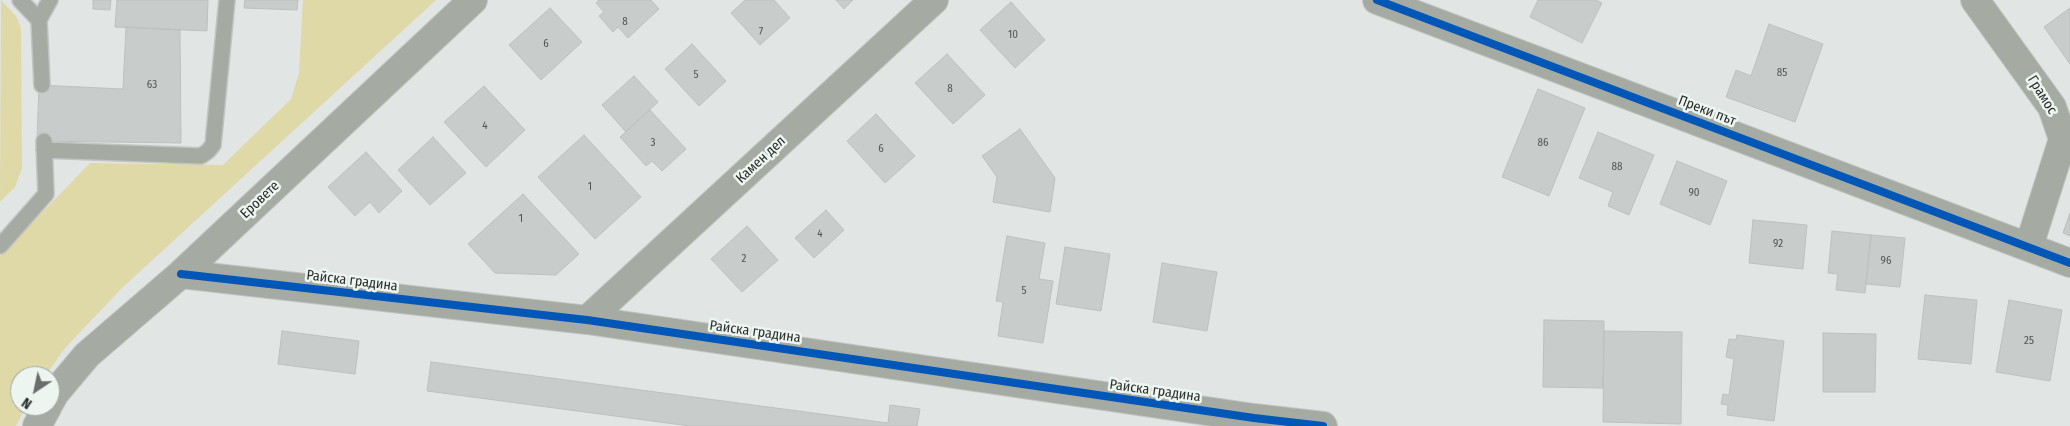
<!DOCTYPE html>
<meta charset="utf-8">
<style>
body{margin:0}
#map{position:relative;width:2070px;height:426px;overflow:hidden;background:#e1e6e4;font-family:"Fira Sans Condensed",sans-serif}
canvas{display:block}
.north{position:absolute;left:10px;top:366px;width:50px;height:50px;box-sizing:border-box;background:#edf5f1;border:1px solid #9fa5a2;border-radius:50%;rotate:214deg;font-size:14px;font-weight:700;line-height:20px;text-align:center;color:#292c2b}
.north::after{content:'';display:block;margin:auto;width:18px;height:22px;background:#696d6c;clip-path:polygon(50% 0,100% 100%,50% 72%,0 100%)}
</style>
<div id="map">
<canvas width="2070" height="426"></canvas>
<div class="north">N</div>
</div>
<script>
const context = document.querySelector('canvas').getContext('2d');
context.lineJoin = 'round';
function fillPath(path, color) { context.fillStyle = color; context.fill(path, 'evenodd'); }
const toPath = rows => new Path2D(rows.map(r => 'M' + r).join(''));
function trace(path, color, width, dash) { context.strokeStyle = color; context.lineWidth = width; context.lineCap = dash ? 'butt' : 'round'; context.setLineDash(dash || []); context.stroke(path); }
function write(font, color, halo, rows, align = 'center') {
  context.font = font + ' "Fira Sans Condensed",sans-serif'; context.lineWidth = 5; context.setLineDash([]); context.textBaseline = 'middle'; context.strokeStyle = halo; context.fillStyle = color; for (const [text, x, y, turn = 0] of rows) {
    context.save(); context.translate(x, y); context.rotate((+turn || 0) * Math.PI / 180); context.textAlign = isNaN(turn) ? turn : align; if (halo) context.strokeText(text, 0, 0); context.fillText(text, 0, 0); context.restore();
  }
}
fillPath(toPath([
 [1,0,16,16,21,28,22,168,15,187,0,202],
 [303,0,436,0,122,288,65,348,45,376,20,376,20,406,26,406,16,426,0,426,0,256,90,163,223,165,291,99,299,73]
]), '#ded9a6');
const building = toPath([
 [93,0,111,0,110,10,93,9,93,0],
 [117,0,208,0,207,31,115,27,117,0],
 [245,0,298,0,297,10,244,8,245,0],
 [599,0,651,0,659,9,628,38,618,27,613,32,599,16,604,12,596,3,599,0],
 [745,0,774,0,790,18,760,45,731,13,745,0],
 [836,0,853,0,844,9,836,0],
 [1538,0,1596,0,1602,3,1582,43,1530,17,1538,0],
 [1011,2,1045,40,1015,68,980,30,1011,2],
 [550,8,582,42,541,80,509,45,550,8],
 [2070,8,2070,64,2044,27,2070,8],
 [1769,24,1823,44,1795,122,1726,97,1736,70,1751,76,1769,24],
 [126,27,180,30,181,143,37,141,39,85,123,89,126,27],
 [692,44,726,81,699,106,665,69,692,44],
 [947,54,985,95,953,124,915,83,947,54],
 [634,76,658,102,626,132,602,105,634,76],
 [484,86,525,130,486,167,444,122,484,86],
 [1538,89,1585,108,1549,196,1502,177,1538,89],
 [650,110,686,149,662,171,652,161,646,166,620,137,650,110],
 [876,114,915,156,885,183,847,141,876,114],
 [1020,129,1055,178,1050,212,993,202,997,177,982,156,1020,129],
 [1598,132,1654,155,1629,215,1608,206,1613,192,1579,178,1598,132],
 [584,135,641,197,595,239,538,177,584,135],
 [433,137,466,173,430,205,398,170,433,137],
 [366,152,402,191,379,213,370,202,355,216,328,187,366,152],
 [1677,161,1727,181,1710,225,1660,204,1677,161],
 [523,194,579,254,556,275,495,273,468,244,523,194],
 [826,210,844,230,814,258,795,238,826,210],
 [2070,213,2070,236,2063,233,2070,213],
 [1753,220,1807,225,1803,269,1749,263,1753,220],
 [747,226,778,260,742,292,711,259,747,226],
 [1832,231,1871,235,1865,293,1836,290,1838,274,1828,273,1832,231],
 [1871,235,1905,238,1900,287,1866,284,1871,235],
 [1007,236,1045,243,1039,279,1053,281,1043,343,998,336,1003,302,996,301,1007,236],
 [1065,247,1110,254,1101,311,1056,304,1065,247],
 [1162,263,1217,272,1207,331,1153,322,1162,263],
 [1925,295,1977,300,1971,364,1918,359,1925,295],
 [2009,300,2062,310,2050,381,1996,372,2009,300],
 [1544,320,1604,321,1603,388,1543,387,1544,320],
 [282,331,359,341,355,374,278,364,282,331],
 [1604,331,1682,332,1681,424,1603,422,1604,331],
 [1823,333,1876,334,1875,392,1823,392,1823,333],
 [1737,335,1784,341,1774,421,1727,415,1728,405,1721,404,1723,394,1729,395,1734,359,1726,357,1729,339,1736,340,1737,335],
 [431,362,888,423,890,405,920,409,917,426,690,426,427,391,431,362]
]);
fillPath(building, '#c8cccb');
trace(building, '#bcc0bf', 1);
const lane = toPath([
 [20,0,39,20,42,85],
 [39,20,50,0],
 [44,150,201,156,208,151,213,145,227,0],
 [0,246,46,194,44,141]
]);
const street = toPath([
 [1377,0,2070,263],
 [1975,0,2052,107,2063,139,2029,246],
 [181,274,587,320,1254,418,1323,426],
 [587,320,934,0],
 [50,402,55,393,87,355,181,274,473,0],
 [37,426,48,406]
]);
trace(lane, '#c1c4c3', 18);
trace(street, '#c1c4c3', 30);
trace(lane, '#a5aba3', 15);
trace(street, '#a5aba3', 28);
trace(toPath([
 [1377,0,2070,263],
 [181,274,587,320,1254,418,1323,426]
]), '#0057b8', 8);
write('11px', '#515453', null, [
 ["8",625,22],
 ["7",761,32],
 ["10",1013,35],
 ["6",546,44],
 ["85",1782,73],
 ["5",696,75],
 ["63",152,85],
 ["8",950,89],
 ["4",485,126],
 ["3",653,143],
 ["86",1543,143],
 ["6",881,149],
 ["88",1617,167],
 ["1",590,187],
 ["90",1694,193],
 ["1",521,219],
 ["4",820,234],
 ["92",1778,244],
 ["2",744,259],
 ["96",1886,261],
 ["5",1024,291],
 ["25",2029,341]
]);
write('14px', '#292c2b', '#edf5f1', [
 ["Грамос",2042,95,58],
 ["Преки път",1707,111,21],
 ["Камен дел",761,160,-43],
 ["Еровете",260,200,-43],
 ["Райска градина",352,281,7],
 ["Райска градина",755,332,8],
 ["Райска градина",1155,391,8]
]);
</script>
